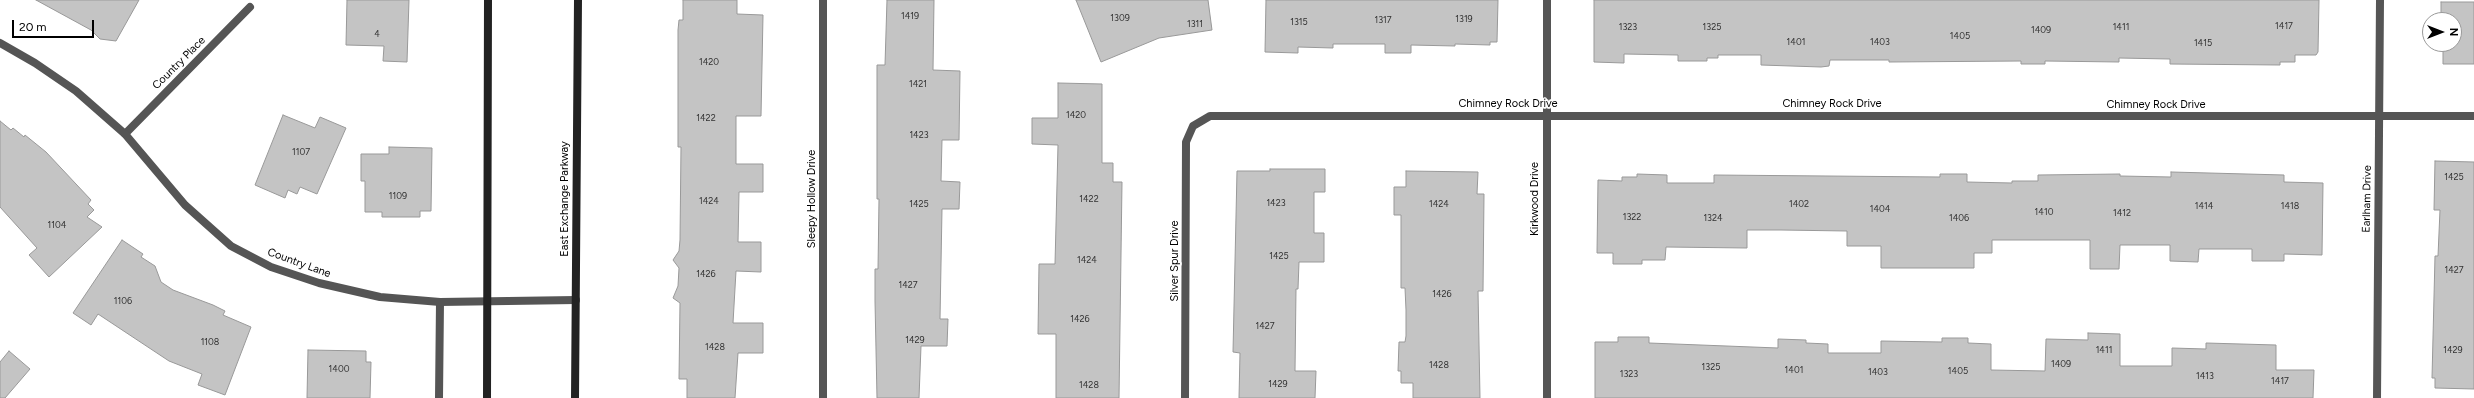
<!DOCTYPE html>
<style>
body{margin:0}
#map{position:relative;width:2474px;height:398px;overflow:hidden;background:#fff;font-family:Figtree,sans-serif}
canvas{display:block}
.north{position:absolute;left:2422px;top:12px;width:40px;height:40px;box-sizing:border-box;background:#fff;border:1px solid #999;border-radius:50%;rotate:90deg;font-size:11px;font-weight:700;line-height:16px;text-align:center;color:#000}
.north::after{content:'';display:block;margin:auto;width:14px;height:18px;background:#000;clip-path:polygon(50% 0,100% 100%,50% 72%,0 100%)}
.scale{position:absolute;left:12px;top:20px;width:82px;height:18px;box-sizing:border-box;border:2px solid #000;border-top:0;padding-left:5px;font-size:12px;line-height:14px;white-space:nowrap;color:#000;-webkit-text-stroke:3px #fff;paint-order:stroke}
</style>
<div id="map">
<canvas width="2474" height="398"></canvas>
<div class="north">N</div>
<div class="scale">20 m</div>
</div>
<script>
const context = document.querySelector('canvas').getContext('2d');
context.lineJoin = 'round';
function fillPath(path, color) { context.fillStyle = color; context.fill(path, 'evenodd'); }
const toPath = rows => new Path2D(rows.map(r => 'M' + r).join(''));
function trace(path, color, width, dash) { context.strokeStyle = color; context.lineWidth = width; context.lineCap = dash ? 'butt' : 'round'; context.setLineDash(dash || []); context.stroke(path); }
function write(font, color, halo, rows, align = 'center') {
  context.font = font + ' Figtree,sans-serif'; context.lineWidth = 3.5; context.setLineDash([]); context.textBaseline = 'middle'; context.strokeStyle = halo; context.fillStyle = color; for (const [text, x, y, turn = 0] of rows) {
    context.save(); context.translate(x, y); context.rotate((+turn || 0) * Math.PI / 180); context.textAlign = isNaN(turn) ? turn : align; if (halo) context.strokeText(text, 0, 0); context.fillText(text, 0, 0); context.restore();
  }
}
const building = toPath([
 [36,0,139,0,116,41,100,39,91,30,36,0],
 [347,0,409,0,407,62,383,61,384,46,346,45,347,0],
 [683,0,737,0,737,14,763,15,761,116,736,116,736,164,763,164,763,192,739,192,738,242,761,242,761,272,736,271,733,323,763,323,763,353,738,353,735,398,687,398,687,379,679,379,680,303,673,298,678,286,679,268,673,260,679,251,680,240,681,147,678,147,678,30,679,20,683,20,683,0],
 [887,0,934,0,933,70,960,71,959,140,942,140,941,181,960,182,959,209,942,209,940,319,948,319,947,346,921,346,919,398,877,398,875,301,875,269,878,269,879,199,877,199,877,65,885,65,887,0],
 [1076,0,1208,0,1212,30,1159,38,1101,62,1076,0],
 [1266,0,1498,0,1497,42,1490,42,1490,45,1455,44,1455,46,1411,45,1411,53,1385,53,1385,44,1333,44,1333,48,1298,47,1298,53,1265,52,1266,0],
 [1594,0,2319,0,2318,52,2316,55,2295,55,2295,62,2280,62,2280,65,2170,64,2170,59,2119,58,2119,62,2045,61,2045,64,2021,64,2021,61,1889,62,1889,60,1830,60,1829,66,1821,67,1761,65,1761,55,1718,55,1718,58,1707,58,1707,61,1678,61,1678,55,1624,54,1624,63,1594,62,1594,0],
 [2441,2,2474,2,2474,64,2443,64,2443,46,2438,46,2437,44,2454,44,2454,20,2437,20,2437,17,2441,17,2441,2],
 [1058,83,1102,84,1102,163,1113,163,1113,182,1122,182,1119,398,1056,398,1056,334,1038,334,1039,264,1055,264,1058,145,1032,144,1032,118,1058,118,1058,83],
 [283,115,315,128,320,117,346,128,317,194,300,187,297,194,288,190,285,198,255,185,283,115],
 [0,121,11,130,13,128,24,137,25,135,46,152,91,200,88,204,94,210,87,217,102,227,49,277,29,255,37,248,0,207,0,121],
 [389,147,432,148,431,211,420,211,420,217,382,217,382,212,365,212,365,181,361,181,361,154,389,154,389,147],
 [2435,161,2474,162,2474,389,2435,388,2435,378,2432,378,2435,256,2438,256,2440,210,2434,210,2435,161],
 [1270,169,1325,169,1325,192,1314,192,1314,233,1324,233,1324,262,1299,262,1298,289,1296,289,1295,371,1316,371,1315,398,1239,398,1240,353,1233,352,1237,171,1270,171,1270,169],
 [1406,171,1478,172,1477,194,1484,194,1483,291,1478,291,1480,398,1413,398,1413,383,1401,383,1401,371,1398,371,1399,342,1405,342,1406,336,1406,310,1405,288,1401,288,1401,215,1394,215,1394,187,1406,187,1406,171],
 [2171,172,2284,175,2284,182,2323,183,2322,255,2284,254,2284,261,2252,261,2252,249,2199,249,2198,262,2170,261,2170,245,2120,245,2119,269,2090,269,2090,240,1992,240,1992,253,1974,253,1974,268,1881,268,1881,246,1847,246,1847,231,1781,230,1747,230,1747,248,1666,247,1665,260,1642,260,1642,264,1613,264,1613,253,1597,253,1598,180,1622,181,1622,177,1637,177,1637,174,1667,175,1667,183,1714,183,1714,175,1940,177,1940,174,1967,174,1967,182,2012,183,2012,181,2038,181,2038,175,2120,174,2120,176,2171,177,2171,172],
 [122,240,143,254,141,257,155,266,161,282,173,290,213,305,225,311,223,315,251,327,225,395,198,385,202,374,169,361,98,314,91,325,73,313,122,240],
 [2088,333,2120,334,2120,366,2172,366,2172,348,2206,349,2206,343,2276,345,2276,370,2314,370,2313,398,1595,398,1595,342,1618,342,1618,337,1649,337,1649,343,1778,348,1778,339,1806,340,1806,343,1828,344,1828,353,1881,353,1881,341,1942,342,1942,338,1968,338,1968,343,1991,344,1991,370,2045,371,2046,339,2088,340,2088,333],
 [308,350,366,351,366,362,371,362,370,398,307,398,308,350],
 [9,351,30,369,5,398,0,398,0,362,9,351]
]);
fillPath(building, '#c4c4c4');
trace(building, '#999', 1);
trace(toPath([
 [125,134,250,7],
 [439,398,440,302],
 [823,398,823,0],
 [1185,398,1186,142,1193,126,1210,116,2474,116],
 [1547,398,1547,0],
 [2377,398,2380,0]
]), '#555', 8);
trace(toPath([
 [0,43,35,63,76,91,125,134,185,205,231,246,271,267,319,283,380,297,440,302,576,300]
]), '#555', 8);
trace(toPath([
 [487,398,488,0],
 [575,398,578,0]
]), '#222', 8);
write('9px', '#313131', null, [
 ["1419",910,16],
 ["1309",1120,18],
 ["1319",1464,19],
 ["1317",1383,20],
 ["1315",1299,22],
 ["1311",1195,24],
 ["1417",2284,26],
 ["1323",1628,27],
 ["1325",1712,27],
 ["1411",2121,27],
 ["1409",2041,30],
 ["4",377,34],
 ["1405",1960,36],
 ["1401",1796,42],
 ["1403",1880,42],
 ["1415",2203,43],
 ["1420",709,62],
 ["1421",918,84],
 ["1420",1076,115],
 ["1422",706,118],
 ["1423",919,135],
 ["1107",301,152],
 ["1425",2454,177],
 ["1109",398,196],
 ["1422",1089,199],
 ["1424",709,201],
 ["1423",1276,203],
 ["1425",919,204],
 ["1424",1439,204],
 ["1402",1799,204],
 ["1414",2204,206],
 ["1418",2290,206],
 ["1404",1880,209],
 ["1410",2044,212],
 ["1412",2122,213],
 ["1322",1632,217],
 ["1324",1713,218],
 ["1406",1959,218],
 ["1104",57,225],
 ["1425",1279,256],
 ["1424",1087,260],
 ["1427",2454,270],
 ["1426",706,274],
 ["1427",908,285],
 ["1426",1442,294],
 ["1106",123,301],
 ["1426",1080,319],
 ["1427",1265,326],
 ["1429",915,340],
 ["1108",210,342],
 ["1428",715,347],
 ["1411",2104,350],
 ["1429",2453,350],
 ["1409",2061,364],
 ["1428",1439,365],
 ["1325",1711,367],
 ["1400",339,369],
 ["1401",1794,370],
 ["1405",1958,371],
 ["1403",1878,372],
 ["1323",1629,374],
 ["1413",2205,376],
 ["1417",2280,381],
 ["1429",1278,384],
 ["1428",1089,385]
]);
write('11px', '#000', '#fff', [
 ["Country Place",179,63,-45],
 ["Chimney Rock Drive",1508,104],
 ["Chimney Rock Drive",1832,104],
 ["Chimney Rock Drive",2156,105],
 ["East Exchange Parkway",565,199,-90],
 ["Sleepy Hollow Drive",812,199,-90],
 ["Kirkwood Drive",1535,199,-90],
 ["Earlham Drive",2367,199,-89],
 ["Silver Spur Drive",1175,261,-90],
 ["Country Lane",299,263,20]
]);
</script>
